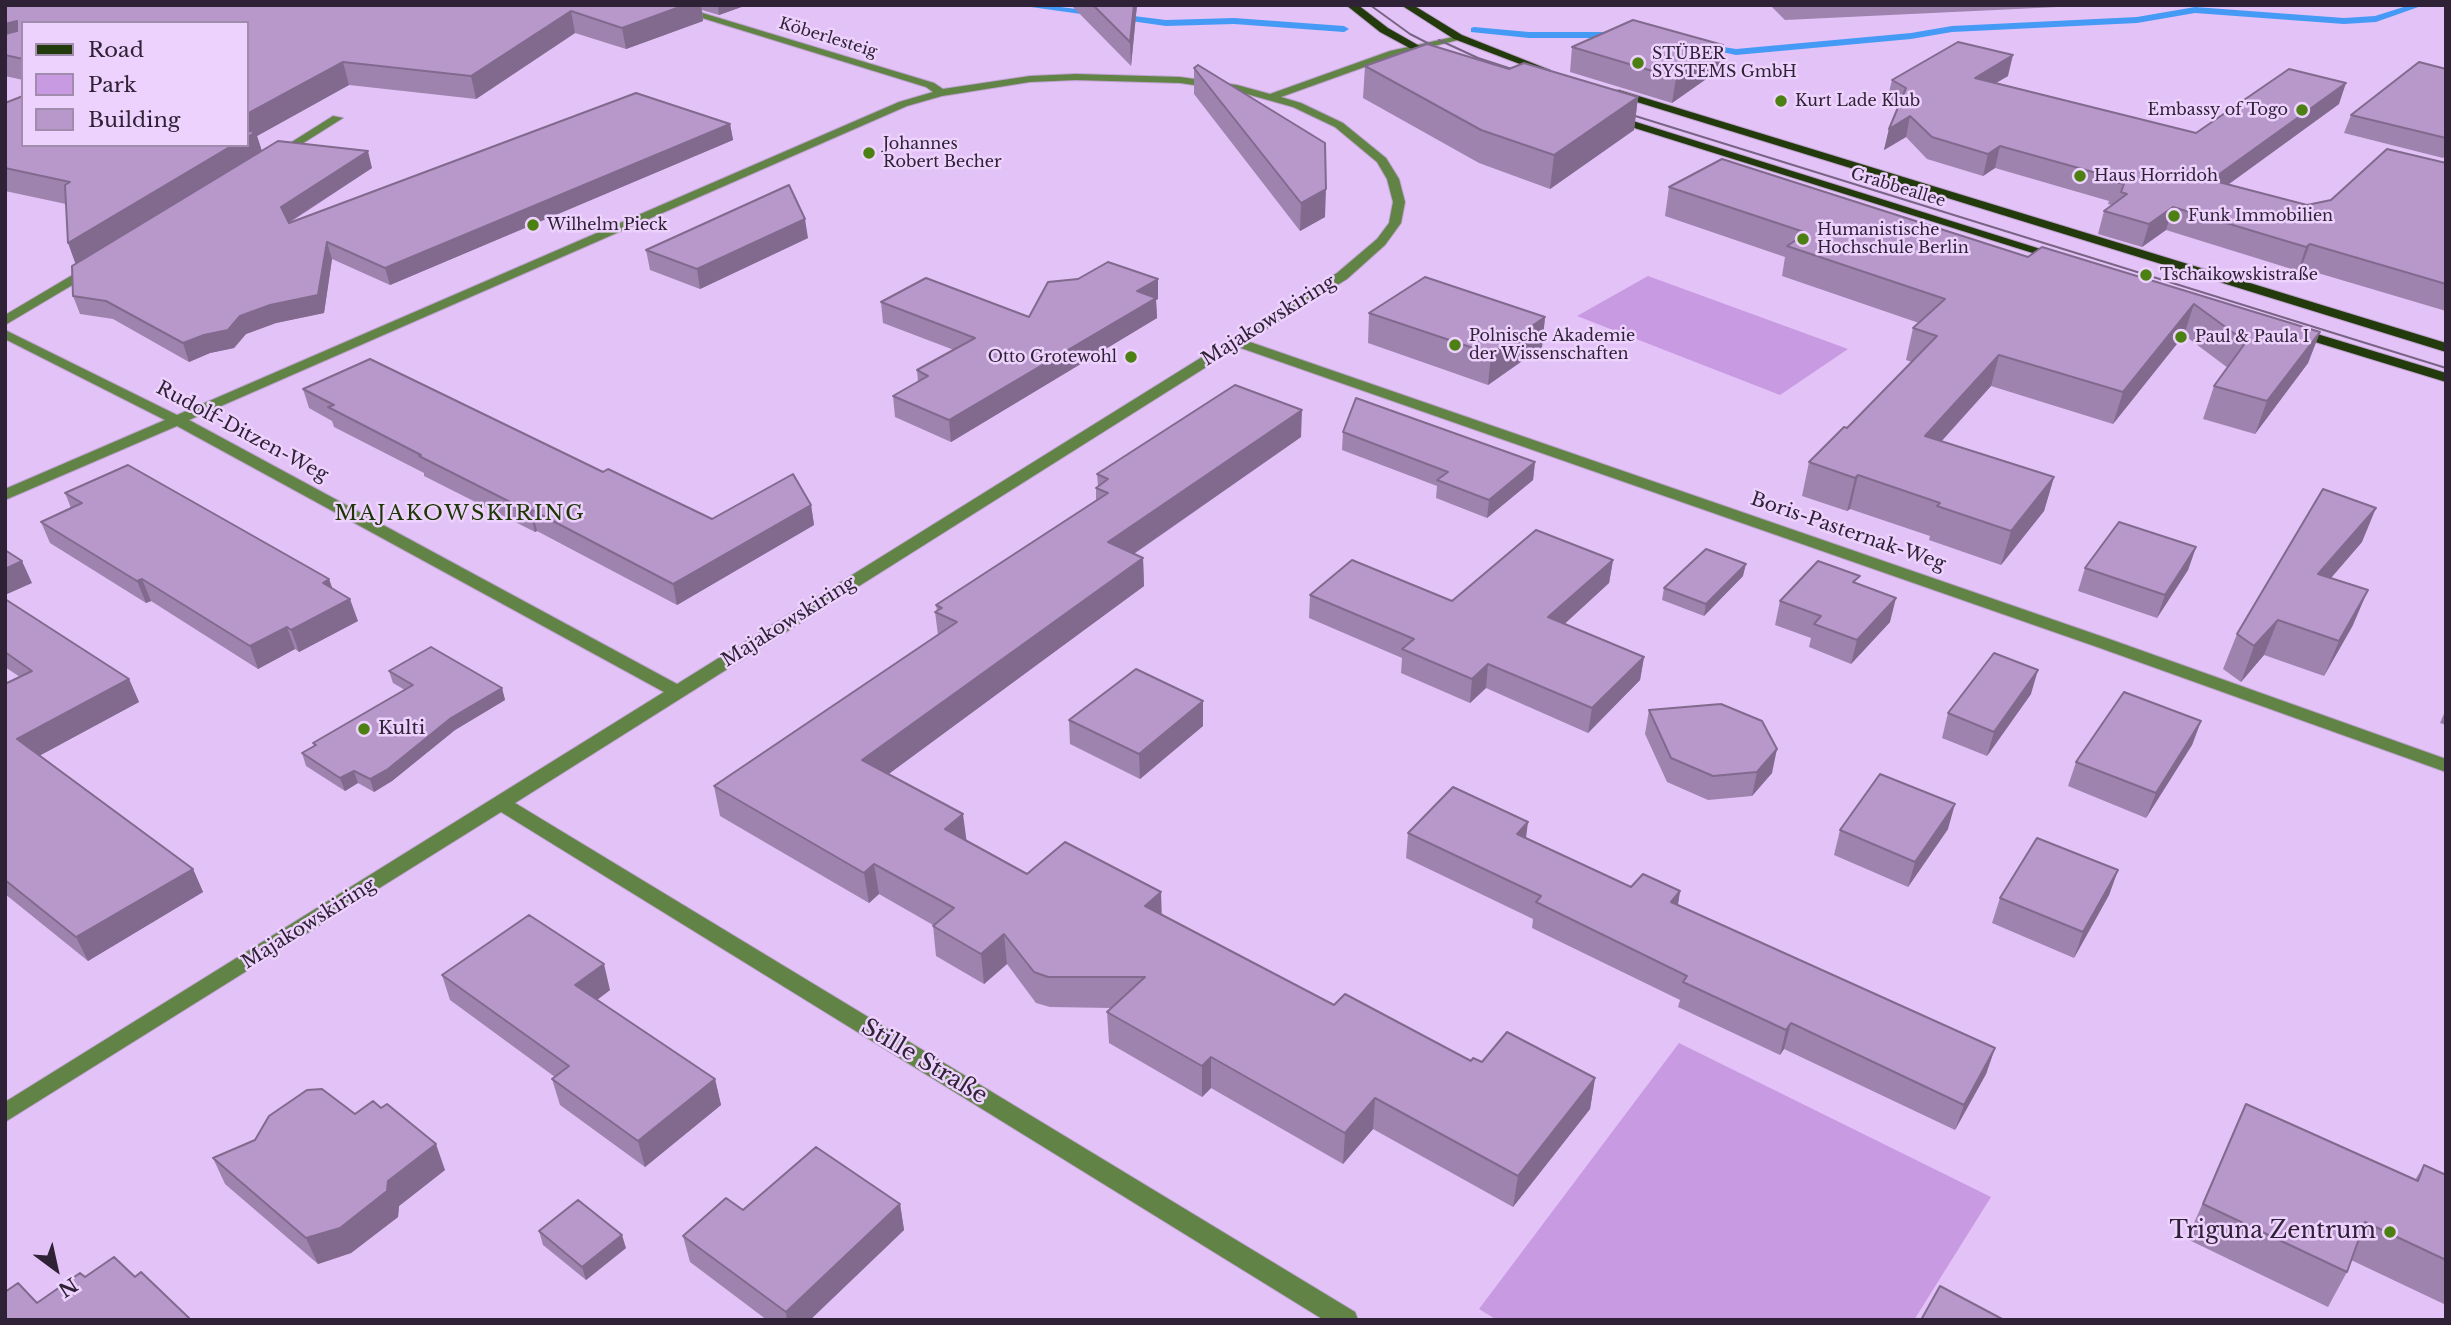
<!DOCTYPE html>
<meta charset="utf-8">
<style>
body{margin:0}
#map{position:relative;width:2451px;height:1325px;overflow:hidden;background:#e3c2f7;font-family:"Libre Baskerville",serif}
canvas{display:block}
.frame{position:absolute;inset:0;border:7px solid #2f2236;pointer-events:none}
.legend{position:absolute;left:21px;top:21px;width:228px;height:126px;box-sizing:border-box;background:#edd2fd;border:2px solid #a18cad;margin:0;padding:9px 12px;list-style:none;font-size:21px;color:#2f2236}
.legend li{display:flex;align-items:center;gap:14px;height:35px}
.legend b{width:35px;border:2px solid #a18cad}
.north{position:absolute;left:21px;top:1234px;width:70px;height:70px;-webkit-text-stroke:5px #edd2fd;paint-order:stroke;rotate:147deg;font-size:19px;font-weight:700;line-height:28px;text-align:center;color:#2f2236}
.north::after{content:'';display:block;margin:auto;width:24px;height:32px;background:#2f2236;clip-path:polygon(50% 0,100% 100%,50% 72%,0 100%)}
</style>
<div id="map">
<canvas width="2451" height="1325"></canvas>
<div class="frame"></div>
<ul class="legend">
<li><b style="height:9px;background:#233a0d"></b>Road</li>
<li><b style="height:19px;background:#c89ae2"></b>Park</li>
<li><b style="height:19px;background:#b898cb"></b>Building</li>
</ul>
<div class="north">N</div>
</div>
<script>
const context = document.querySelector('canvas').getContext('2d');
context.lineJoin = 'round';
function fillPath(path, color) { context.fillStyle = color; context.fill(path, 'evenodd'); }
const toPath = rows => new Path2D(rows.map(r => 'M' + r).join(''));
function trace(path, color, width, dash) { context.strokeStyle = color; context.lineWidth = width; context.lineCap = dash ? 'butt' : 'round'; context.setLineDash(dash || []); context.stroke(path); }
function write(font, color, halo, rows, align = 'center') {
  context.font = font + ' "Libre Baskerville",serif'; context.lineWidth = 5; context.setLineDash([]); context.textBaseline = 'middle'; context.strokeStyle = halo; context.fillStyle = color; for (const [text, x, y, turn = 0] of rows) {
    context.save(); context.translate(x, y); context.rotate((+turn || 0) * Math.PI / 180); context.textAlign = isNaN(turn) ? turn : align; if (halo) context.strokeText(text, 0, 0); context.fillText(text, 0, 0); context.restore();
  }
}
fillPath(toPath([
 [1648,276,1848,349,1780,395,1577,316],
 [1679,1043,1991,1197,1914,1320,1497,1320,1479,1309]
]), '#c89ae2');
fillPath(toPath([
 [1017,5,1044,5,1166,20,1234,18,1344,26,1349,29,1344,32,1234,24,1166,26,1017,5],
 [2410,5,2424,5,2376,22,2344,24,2195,13,2137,23,1952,32,1911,39,1736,55,1699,47,1704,44,1736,49,1911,33,1952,26,2137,17,2195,7,2344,18,2375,16,2410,5],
 [1474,27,1529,32,1620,32,1625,35,1620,38,1529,38,1471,32,1471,28,1474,27]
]), '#459af6');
const minor = toPath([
 [660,5,676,5,934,83,943,89,1030,76,1076,74,1180,77,1237,85,1270,94,1390,51,1462,35,1462,39,1398,55,1281,97,1301,103,1343,123,1386,158,1399,179,1405,202,1401,223,1385,245,1347,279,1247,341,2112,640,2446,759,2446,772,2100,648,1238,347,515,803,1355,1312,1358,1320,1324,1320,501,812,5,1122,5,1102,664,692,177,426,5,500,5,489,165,420,5,339,5,330,177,415,899,102,933,92,926,87,660,5],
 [1076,80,1180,83,1236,91,1293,107,1335,127,1377,162,1387,179,1393,202,1389,223,1377,239,1337,273,677,684,189,420,907,106,942,96,1030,82,1076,80],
 [333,116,343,118,281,157,271,155,333,116],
 [91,264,97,268,96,271,5,325,5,315,91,264]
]);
const major = toPath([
 [1346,5,1358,5,1388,28,1439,57,1430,59,1380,32,1346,5],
 [1401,5,1413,5,1462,35,1550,70,1541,72,1454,39,1401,5],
 [1611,90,1619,90,2446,343,2446,352,1611,94,1611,90],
 [1609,116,1617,116,2066,257,2065,260,2055,260,1609,120,1609,116],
 [2294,327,2446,373,2446,382,2289,334,2287,331,2294,327]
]);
trace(minor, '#bfa2d0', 2);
trace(major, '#bfa2d0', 2);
fillPath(minor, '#618446');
fillPath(major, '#233a0d');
trace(toPath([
 [1370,5,1410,34,1447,53],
 [1439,40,1478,58,1530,75],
 [1616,110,2446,368]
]), '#796485', 2);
fillPath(toPath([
 [5,5,747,5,719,15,702,10,703,21,626,49,575,33,476,99,349,85,257,136,262,151,372,168,289,223,730,124,733,140,390,285,332,259,324,313,276,323,246,334,234,348,210,353,189,362,113,319,80,314,73,296,76,263,66,204,5,191,5,103,247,145,23,23,23,80,5,76],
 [1071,5,1137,5,1131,66],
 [1770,5,2100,5,1785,20],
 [1572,47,1719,70,1672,103,1570,72],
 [1365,66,1509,69,1638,97,1634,130,1550,189,1479,163,1363,98],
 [1194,68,1325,217,1300,231,1194,94],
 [2446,69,2446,155,2443,158,2344,133,2351,115],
 [2008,76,1996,83,2196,133,2339,104,2229,184,2307,205,2331,200,2446,163,2446,311,2301,268,2298,271,2166,230,2142,247,2098,234,2104,211,2112,205,2108,204,2109,201,1995,168,1983,176,1927,159,1906,137,1884,150,1889,129,1898,107,1887,100,1892,80],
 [1669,187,2028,257,2320,332,2308,363,2255,434,2203,419,2214,386,2228,368,2184,335,2113,424,1991,386,1941,442,2054,477,2044,511,2001,565,1929,540,1930,536,1850,509,1847,511,1802,496,1809,462,1847,428,1912,362,1906,360,1913,328,1919,323,1782,276,1785,257,1665,216],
 [808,238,700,289,650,270,646,250],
 [1158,279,1158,299,1156,300,1157,318,951,442,895,417,893,396,918,382,917,370,954,350,883,323,881,302,1029,317],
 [1369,313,1545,317,1542,347,1488,385,1368,343],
 [303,389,603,472,712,519,811,505,814,525,677,605,537,531,535,532,424,476,424,473,334,427,332,421,309,408],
 [1343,432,1535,462,1533,480,1487,518,1436,498,1437,486,1342,450],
 [1301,437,1134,554,1143,558,1144,586,888,774,966,841,1027,874,1162,915,1334,1005,1471,1061,1595,1078,1590,1109,1513,1207,1373,1129,1343,1164,1211,1088,1202,1097,1109,1043,1107,1012,1112,1008,1050,1007,1036,1003,1007,964,984,984,936,956,933,925,879,894,869,903,720,816,714,786,938,635,935,612,937,611,936,605,1096,500,1096,488,1098,486,1097,474],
 [65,493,329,579,332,588,358,621,299,652,295,649,258,669,151,601,146,603,50,543,41,522,71,508],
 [2362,542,2331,578,2353,625,2324,676,2264,655,2241,682,2223,669,2237,634],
 [2196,547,2188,570,2157,618,2078,591,2085,568],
 [1613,560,1609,583,1564,624,1644,657,1640,680,1588,733,1486,688,1470,703,1401,673,1402,658,1309,618,1310,595,1452,601],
 [1743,576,1704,616,1662,600,1664,588],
 [1858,584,1890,622,1851,664,1809,647,1811,638,1775,625,1780,601],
 [5,599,129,679,139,702,40,755,193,869,203,892,88,961,5,894,5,684,20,677,5,667],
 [389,671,502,688,505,700,455,730,392,781,374,792,358,783,345,791,306,766,302,753,314,746,313,743,405,690,393,683],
 [2031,694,1987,756,1942,738,1948,713],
 [2446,709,2446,725,2440,723],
 [1649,710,1772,773,1752,796,1708,800,1667,782,1645,734],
 [1069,720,1203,726,1140,779,1070,744],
 [2201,721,2192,745,2146,818,2068,786,2076,762],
 [1948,829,1908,887,1834,855,1840,830],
 [1408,833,1526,838,1631,887,1680,891,1678,905,1995,1048,1986,1074,1955,1130,1784,1049,1780,1055,1678,1007,1680,1000,1532,928,1533,919,1406,858],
 [2118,870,2109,895,2074,958,1992,923,2000,898],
 [442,975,610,990,597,1000,715,1079,721,1105,645,1167,560,1105,552,1079,555,1077,450,1000],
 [2246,1104,2415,1180,2424,1165,2445,1175,2446,1174,2446,1305,2351,1260,2347,1272,2328,1307,2187,1239],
 [355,1114,445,1170,399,1206,398,1217,351,1253,318,1264,225,1184,213,1158],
 [900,1204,904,1230,810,1320,767,1320,690,1262,683,1236,743,1210],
 [539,1231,626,1248,586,1280,543,1245]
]), '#9e83af');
fillPath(toPath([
 [685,5,701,5,703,21,626,49,622,28],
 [718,5,747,5,719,15],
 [1134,5,1137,5,1131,66,1130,42],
 [571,11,575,33,476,99,471,76],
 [17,21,23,38,5,48,5,24],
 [1723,45,1719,70,1672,103,1676,78],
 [2013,55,2008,76,1970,98,1975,78],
 [343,62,349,85,257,136,263,155,77,268,68,243,226,145,247,145,247,114],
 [2346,83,2339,104,2204,202,2211,180],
 [1638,97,1634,130,1550,189,1554,155],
 [1910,116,1906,137,1884,150,1889,129],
 [730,124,733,140,390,285,385,268],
 [2000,146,1995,168,1983,176,1988,154],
 [368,151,372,168,286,224,281,207],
 [1326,189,1325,217,1300,231,1301,203],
 [2173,207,2166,230,2142,247,2149,224],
 [805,219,808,238,700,289,697,269],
 [327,242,332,259,324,313,276,323,246,334,234,348,210,353,189,362,183,343,240,316],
 [2310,244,2301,268,2298,271,2306,247],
 [1158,279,1158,299,1156,300,1157,318,951,442,949,420,1137,291],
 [2194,304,2184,335,2113,424,2123,392],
 [1545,317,1542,347,1488,385,1491,354],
 [2320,332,2308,363,2255,434,2267,401],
 [1999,355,1991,386,1916,469,1925,436],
 [1302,410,1301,437,1110,570,1108,542],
 [1535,462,1533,480,1487,518,1489,500],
 [1858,475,1850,509,1847,511,1855,478],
 [2054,477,2044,511,2001,565,2011,531],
 [811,505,814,525,677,605,673,584],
 [2376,508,2362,542,2304,609,2318,574],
 [532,510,537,531,535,532,530,512],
 [2196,547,2188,570,2157,618,2165,595],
 [1143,558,1144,586,867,790,862,760],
 [1613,560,1609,583,1546,641,1548,617],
 [22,561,32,583,5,595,5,569],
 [1746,564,1743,576,1704,616,1706,604],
 [142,579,151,601,146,603,137,581],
 [329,579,337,601,323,583],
 [2368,590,2353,625,2324,676,2339,641],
 [1896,598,1890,622,1851,664,1857,640],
 [350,599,358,621,299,652,291,630],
 [2278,620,2264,655,2241,682,2254,646],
 [287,627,295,649,258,669,250,646],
 [1644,657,1640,680,1588,733,1592,708],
 [1488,664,1486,688,1470,703,1472,679],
 [2038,670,2031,694,1987,756,1994,732],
 [129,679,139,702,28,762,17,739],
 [502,688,505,700,455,730,392,781,374,792,370,779,451,718],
 [1203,701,1203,726,1140,779,1139,754],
 [2201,721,2192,745,2146,818,2156,793],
 [1777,749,1772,773,1752,796,1757,772],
 [354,771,358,783,345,791,340,778],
 [1955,804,1948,829,1908,887,1915,862],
 [963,814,967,844,945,829],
 [1528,822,1525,846,1517,834],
 [874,864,879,894,869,903,864,873],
 [193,869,203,892,88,961,76,937],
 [2118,870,2109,895,2074,958,2083,932],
 [1680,891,1676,916,1671,902],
 [1161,892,1162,922,1145,906],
 [1004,934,1007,964,984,984,981,954],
 [604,964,610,990,582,1011,575,985],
 [1791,1023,1784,1049,1780,1055,1786,1030],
 [1995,1048,1986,1074,1955,1130,1964,1105],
 [1211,1057,1211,1088,1202,1097,1202,1066],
 [1595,1078,1590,1109,1513,1207,1518,1176],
 [715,1079,721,1105,645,1167,638,1141],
 [1375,1098,1373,1129,1343,1164,1345,1133],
 [436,1144,445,1170,399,1206,398,1217,351,1253,318,1264,306,1238,388,1181],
 [900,1204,904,1230,810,1320,787,1320,786,1312],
 [622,1235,626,1248,586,1280,582,1267]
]), '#816a8e');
const building = toPath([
 [5,5,685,5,622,28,571,11,471,76,343,62,247,114,247,23,23,23,23,59,5,55,5,34,17,31,17,21,5,24,5,5],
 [1093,5,1134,5,1130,42,1093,5],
 [1633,20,1723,45,1676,78,1572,47,1633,20],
 [1958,42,2013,55,1975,78,2196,133,2289,69,2346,83,2211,180,2307,205,2331,200,2387,149,2446,163,2446,284,2310,244,2306,247,2173,207,2149,224,2104,211,2127,194,2121,192,2124,184,2115,182,2118,179,2000,146,1988,154,1932,137,1910,116,1889,129,1906,88,1892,80,1958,42],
 [1427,44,1509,69,1524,63,1638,97,1554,155,1481,130,1365,66,1427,44],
 [2419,62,2446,69,2446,138,2351,115,2419,62],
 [1198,65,1325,143,1326,189,1301,203,1194,68,1198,65],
 [636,93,730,124,385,268,327,242,318,295,270,305,240,316,228,330,204,335,183,343,106,301,73,296,72,266,278,141,368,151,281,207,289,223,636,93],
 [23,96,23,145,233,145,68,243,65,185,70,182,5,168,5,103,23,96],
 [247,131,256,132,247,137,247,131],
 [1722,159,2028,257,2042,247,2320,332,2267,401,2214,386,2246,342,2194,304,2123,392,1999,355,1925,436,2054,477,2011,531,1937,506,1940,503,1858,475,1855,478,1809,462,1844,427,1847,428,1937,336,1913,328,1945,299,1787,246,1807,233,1669,187,1722,159],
 [789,185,805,219,697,269,646,250,789,185],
 [1108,262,1158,279,1137,291,1156,298,949,420,893,396,928,376,917,370,975,338,881,302,926,278,1029,317,1048,282,1078,279,1108,262],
 [1425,277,1545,317,1491,354,1369,313,1425,277],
 [370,359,603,472,608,469,712,519,793,474,811,505,673,584,532,510,530,512,419,456,421,455,328,407,334,405,303,389,370,359],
 [1235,385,1302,410,1108,542,1143,558,862,760,963,814,945,829,1027,874,1065,842,1161,892,1145,906,1334,1005,1345,994,1471,1061,1473,1058,1482,1062,1507,1032,1595,1078,1518,1176,1375,1098,1345,1133,1211,1057,1202,1066,1107,1012,1145,977,1048,977,1034,972,1004,934,981,954,933,926,954,908,874,864,864,873,714,786,957,622,935,612,942,608,936,605,1108,493,1096,488,1108,479,1097,474,1235,385],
 [1356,398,1535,462,1489,500,1437,480,1448,472,1343,432,1356,398],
 [128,465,329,579,323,583,350,599,291,630,287,627,250,646,142,579,137,581,41,522,82,503,65,493,128,465],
 [2323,489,2376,508,2318,574,2368,590,2339,641,2278,620,2254,646,2237,634,2323,489],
 [2119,522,2196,547,2165,595,2085,568,2119,522],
 [1536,530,1613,560,1548,617,1644,657,1592,708,1488,664,1472,679,1402,649,1414,639,1310,595,1352,560,1452,601,1536,530],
 [1706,549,1746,564,1706,604,1664,588,1706,549],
 [5,550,22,561,5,569,5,550],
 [1818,561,1860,576,1853,582,1896,598,1857,640,1814,624,1821,616,1780,601,1818,561],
 [5,599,129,679,17,739,193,869,76,937,5,880,5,684,32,671,5,652,5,599],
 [431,647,502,688,451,718,388,769,370,779,354,771,340,778,302,753,316,745,313,743,413,685,389,671,431,647],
 [1994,653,2038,670,1994,732,1948,713,1994,653],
 [1136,669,1203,701,1139,754,1069,720,1136,669],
 [2124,692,2201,721,2156,793,2076,762,2124,692],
 [1721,704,1762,721,1777,749,1757,772,1713,776,1671,758,1649,710,1721,704],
 [1880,774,1955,804,1915,862,1840,830,1880,774],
 [1453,787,1528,822,1517,834,1631,887,1643,874,1680,891,1671,902,1995,1048,1964,1105,1791,1023,1786,1030,1683,982,1687,976,1536,902,1541,896,1408,833,1453,787],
 [2037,838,2118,870,2083,932,2000,898,2037,838],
 [529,915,604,964,575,985,715,1079,638,1141,552,1079,569,1066,442,975,529,915],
 [322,1089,355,1114,373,1101,381,1108,387,1104,436,1144,388,1181,387,1191,340,1228,306,1238,213,1158,255,1140,269,1116,307,1090,322,1089],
 [2246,1104,2418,1181,2424,1165,2446,1175,2446,1260,2365,1222,2347,1272,2203,1204,2246,1104],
 [816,1147,900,1204,786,1312,683,1236,726,1198,743,1210,816,1147],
 [578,1200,622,1235,582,1267,539,1231,578,1200],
 [114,1257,135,1277,141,1272,189,1318,186,1320,5,1320,5,1292,18,1283,37,1303,80,1273,85,1277,114,1257],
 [1940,1286,2004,1320,1921,1320,1940,1286]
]);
fillPath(building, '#b898cb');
trace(building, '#816a8e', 2);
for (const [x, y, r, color] of [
 [1638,63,7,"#4c8013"],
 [1781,101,7,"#4c8013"],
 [2302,110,7,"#4c8013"],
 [869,153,7,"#4c8013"],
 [2080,176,7,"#4c8013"],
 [2174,216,7,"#4c8013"],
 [533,225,7,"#4c8013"],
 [1803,239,7,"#4c8013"],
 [2146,275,7,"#4c8013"],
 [2181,337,7,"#4c8013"],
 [1455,345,7,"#4c8013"],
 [1131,357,7,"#4c8013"],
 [364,729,7,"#4c8013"],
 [2390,1232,7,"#4c8013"]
]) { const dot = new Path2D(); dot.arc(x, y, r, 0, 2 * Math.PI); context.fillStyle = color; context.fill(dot); trace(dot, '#edd2fd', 2.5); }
write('16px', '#2f2236', '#edd2fd', [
 ["Köberlesteig",828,38,17],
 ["Grabbeallee",1898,188,17]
]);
write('16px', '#2f2236', '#edd2fd', [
 ["STÜBER",1652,54],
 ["SYSTEMS GmbH",1652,72],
 ["Kurt Lade Klub",1795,101],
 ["Embassy of Togo",2288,110,"right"],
 ["Johannes",883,144],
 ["Robert Becher",883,162],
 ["Haus Horridoh",2094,176],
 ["Funk Immobilien",2188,216],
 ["Wilhelm Pieck",547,225],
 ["Humanistische",1817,230],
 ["Hochschule Berlin",1817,248],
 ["Tschaikowskistraße",2160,275],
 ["Polnische Akademie",1469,336],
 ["der Wissenschaften",1469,354],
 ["Paul & Paula I",2195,337],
 ["Otto Grotewohl",1117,357,"right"]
], 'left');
write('19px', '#2f2236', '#edd2fd', [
 ["Majakowskiring",1269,321,-32],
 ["Rudolf-Ditzen-Weg",242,432,28],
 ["Boris-Pasternak-Weg",1848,532,19],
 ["Majakowskiring",789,622,-32],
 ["Majakowskiring",309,924,-32]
]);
write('19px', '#2f2236', '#edd2fd', [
 ["Kulti",378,729]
], 'left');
context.letterSpacing = '2px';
write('21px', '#1d3604', '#edd2fd', [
 ["MAJAKOWSKIRING",460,514]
]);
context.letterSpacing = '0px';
write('23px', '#2f2236', '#edd2fd', [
 ["Stille Straße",924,1062,31]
]);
write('23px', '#2f2236', '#edd2fd', [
 ["Triguna Zentrum",2376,1232]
], 'right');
</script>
